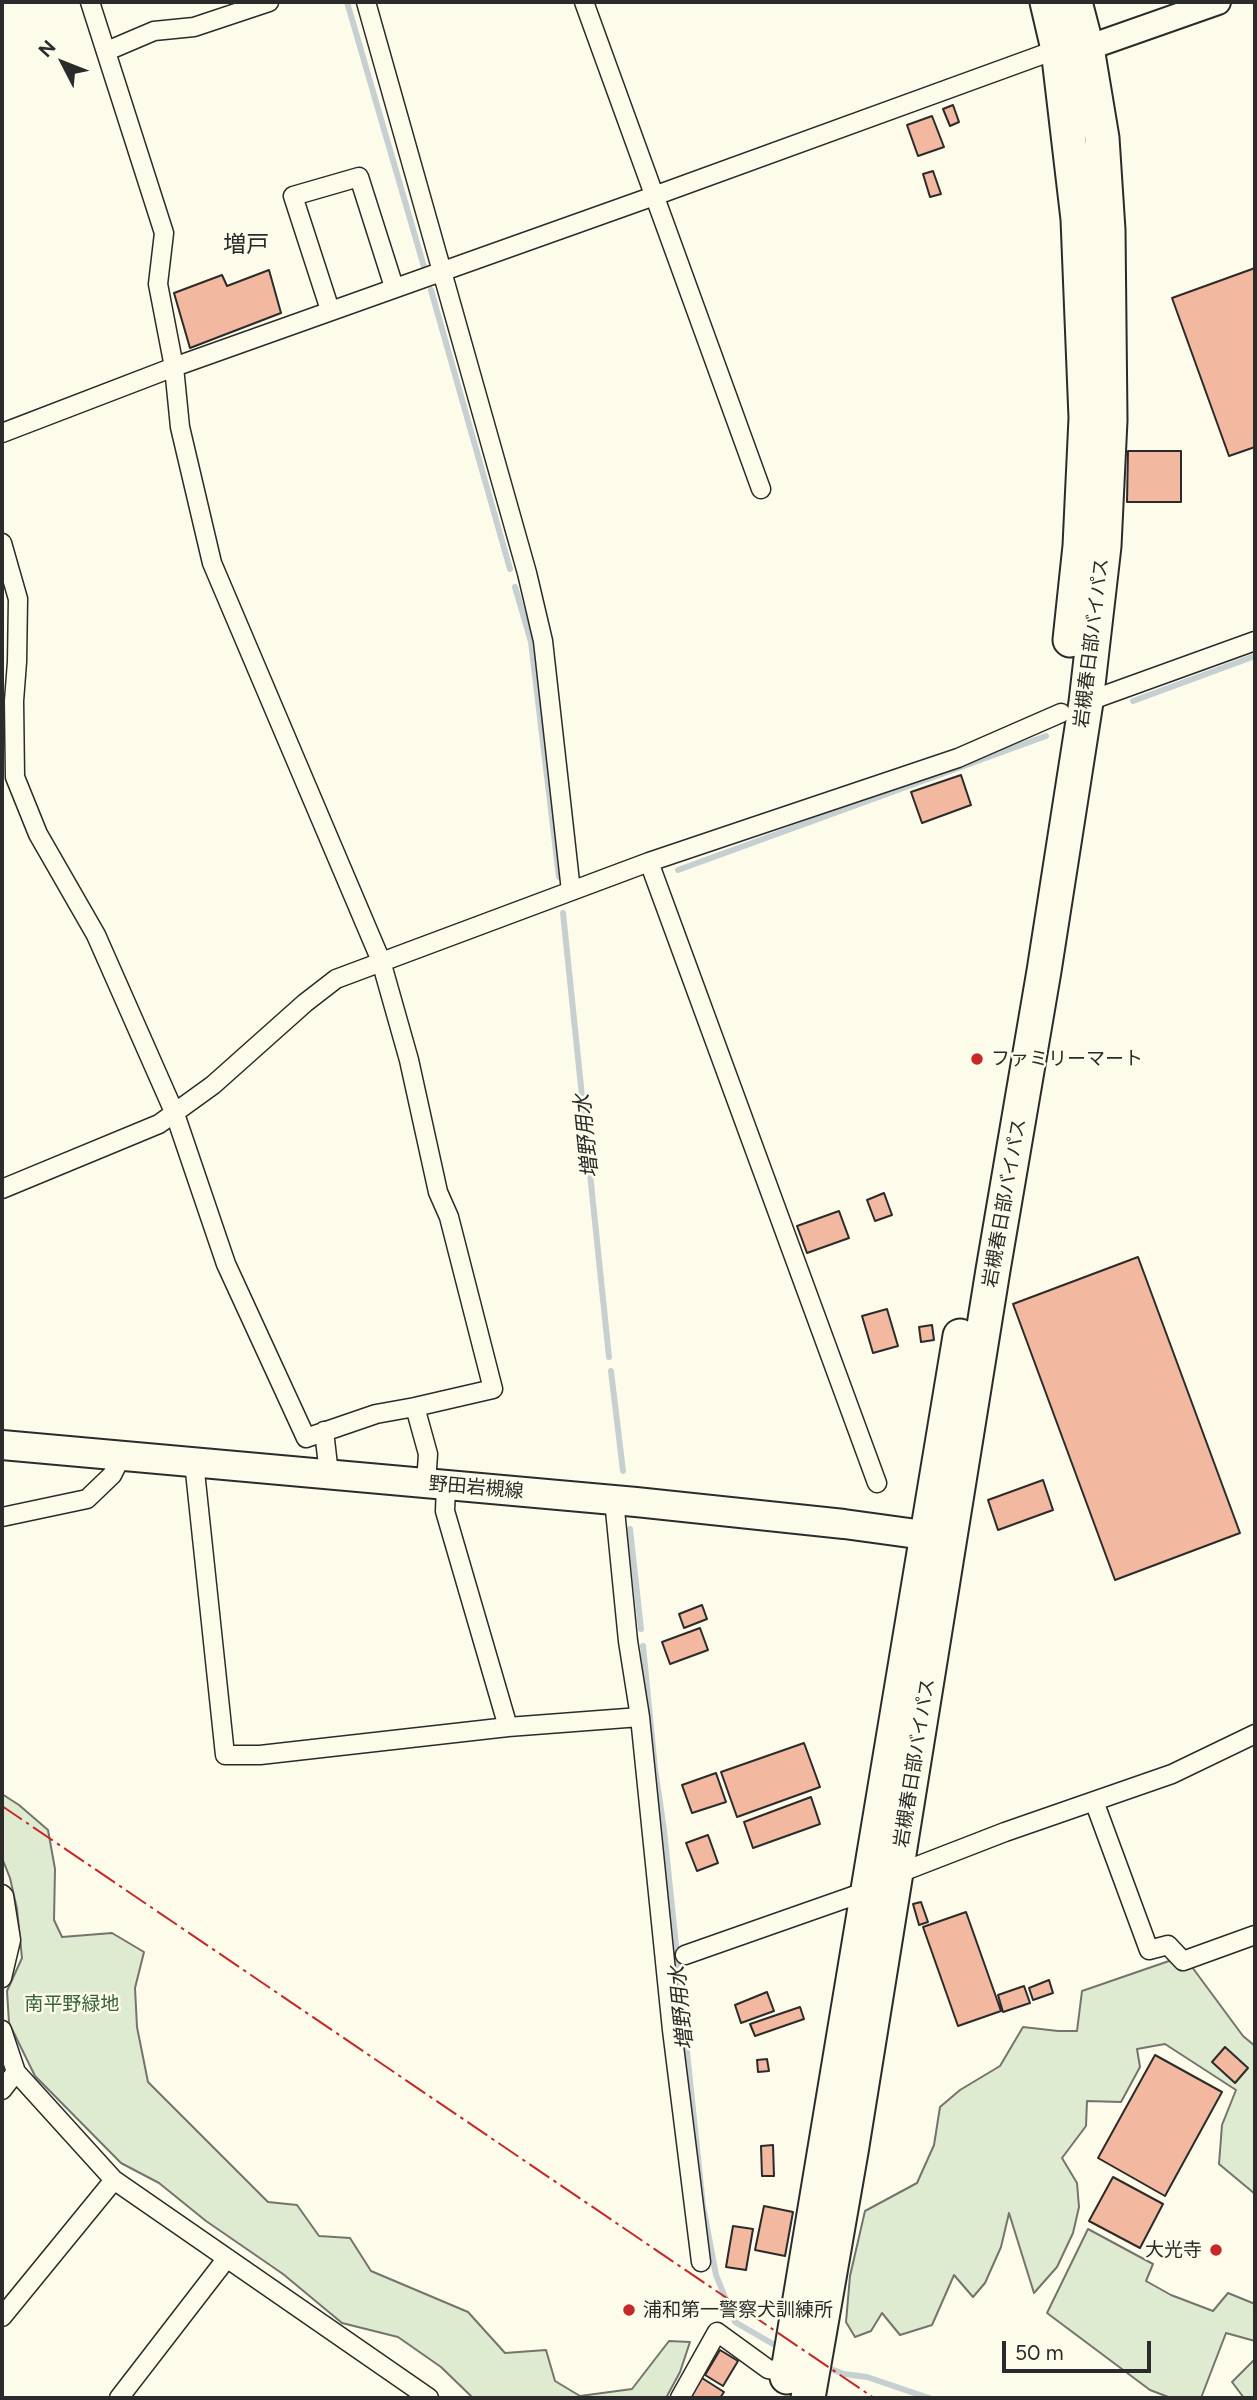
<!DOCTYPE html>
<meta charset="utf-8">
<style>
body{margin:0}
#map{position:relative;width:1257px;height:2400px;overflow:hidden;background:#fdfbea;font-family:Figtree,sans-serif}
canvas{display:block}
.frame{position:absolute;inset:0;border:4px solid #2b2b2b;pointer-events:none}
.north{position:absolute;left:28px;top:28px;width:70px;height:70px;-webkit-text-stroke:5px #fdfbea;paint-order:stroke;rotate:312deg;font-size:19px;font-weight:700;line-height:28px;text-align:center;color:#2b2b2b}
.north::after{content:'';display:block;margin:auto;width:24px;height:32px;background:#2b2b2b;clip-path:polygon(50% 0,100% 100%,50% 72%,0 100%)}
.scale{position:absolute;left:1002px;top:2341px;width:149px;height:32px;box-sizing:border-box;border:4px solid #2b2b2b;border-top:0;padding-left:9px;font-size:21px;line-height:24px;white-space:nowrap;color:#2b2b2b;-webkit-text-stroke:5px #fdfbea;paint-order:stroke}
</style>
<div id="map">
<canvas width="1257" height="2400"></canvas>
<div class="frame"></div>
<div class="north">N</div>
<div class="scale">50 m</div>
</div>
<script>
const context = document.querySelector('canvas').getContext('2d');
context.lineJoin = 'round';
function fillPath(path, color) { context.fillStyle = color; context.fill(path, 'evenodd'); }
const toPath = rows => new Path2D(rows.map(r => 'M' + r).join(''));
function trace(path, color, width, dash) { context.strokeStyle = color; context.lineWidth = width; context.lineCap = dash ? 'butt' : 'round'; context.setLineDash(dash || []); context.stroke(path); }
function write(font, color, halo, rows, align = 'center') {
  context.font = font + ' Figtree,"Noto Sans JP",sans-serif'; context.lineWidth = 5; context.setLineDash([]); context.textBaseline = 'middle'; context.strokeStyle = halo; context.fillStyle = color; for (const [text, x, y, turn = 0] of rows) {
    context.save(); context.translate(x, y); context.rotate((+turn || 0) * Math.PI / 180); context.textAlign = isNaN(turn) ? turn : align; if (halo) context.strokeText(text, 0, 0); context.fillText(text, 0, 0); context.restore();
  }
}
const green = toPath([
 [2,1794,19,1805,48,1830,55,1869,54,1920,62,1937,112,1933,144,1952,135,1988,137,2027,148,2082,268,2202,297,2205,319,2236,350,2238,371,2271,468,2312,505,2353,546,2350,555,2381,580,2396,632,2389,669,2341,690,2342,680,2372,666,2398,473,2398,441,2367,398,2337,342,2323,283,2274,206,2221,159,2183,121,2163,35,2076,9,2023,7,1991,22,1958,17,1909,10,1878,2,1858,2,1794],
 [1169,1961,1192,1967,1243,2036,1255,2046,1255,2194,1219,2164,1222,2125,1236,2090,1165,2044,1137,2049,1140,2067,1121,2102,1087,2101,1086,2126,1062,2158,1077,2183,1079,2207,1073,2233,1057,2267,1034,2293,1009,2213,1001,2247,985,2283,973,2297,954,2275,932,2325,900,2335,882,2313,871,2331,855,2337,846,2322,850,2276,865,2211,917,2183,934,2145,940,2107,960,2090,1000,2066,1023,2027,1058,2031,1077,2031,1082,1991,1169,1961],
 [1088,2229,1153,2264,1146,2281,1171,2295,1213,2311,1228,2293,1255,2304,1255,2341,1226,2333,1201,2398,1171,2398,1150,2390,1047,2313,1088,2229],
 [1255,2359,1255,2398,1244,2398,1232,2382,1255,2359]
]);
fillPath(green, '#deebd1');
trace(green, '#74746e', 2);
trace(toPath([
 [347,2,424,267],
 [431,290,510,569],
 [515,587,531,642,559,877],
 [1133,701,1255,656],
 [678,870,1046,736],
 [563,913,609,1357],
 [611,1371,623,1471],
 [630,1529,641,1629],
 [643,1646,655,1769,664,1830,703,2206,716,2275,735,2322,773,2344],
 [831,2369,844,2374,867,2377,929,2398]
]), '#c7d0d0', 6);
const building = toPath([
 [953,105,959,122,950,126,943,109,953,105],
 [932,116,944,147,918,156,907,125,932,116],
 [933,171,941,194,930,197,923,174,933,171],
 [1255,268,1255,447,1229,456,1172,298,1255,268],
 [269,270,281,313,190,348,174,293,222,275,227,286,269,270],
 [1128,451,1181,451,1181,502,1127,502,1128,451],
 [961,775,971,805,922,823,911,792,961,775],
 [884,1193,892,1215,875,1221,867,1200,884,1193],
 [839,1211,849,1238,807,1253,797,1226,839,1211],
 [1138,1257,1240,1533,1115,1580,1013,1304,1138,1257],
 [887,1309,898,1346,873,1353,862,1316,887,1309],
 [932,1325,934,1340,921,1342,919,1327,932,1325],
 [1043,1480,1053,1510,998,1530,988,1500,1043,1480],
 [702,1605,707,1619,684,1628,679,1614,702,1605],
 [700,1628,708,1650,670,1664,662,1642,700,1628],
 [804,1743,820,1787,737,1817,721,1772,804,1743],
 [716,1773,726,1802,692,1813,682,1785,716,1773],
 [811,1797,820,1824,753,1848,744,1822,811,1797],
 [708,1835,718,1863,697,1871,686,1843,708,1835],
 [921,1902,928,1922,919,1925,913,1904,921,1902],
 [966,1912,1001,2011,958,2026,923,1927,966,1912],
 [1049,1980,1053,1993,1033,2000,1029,1988,1049,1980],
 [1024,1986,1030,2003,1003,2012,998,1995,1024,1986],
 [767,1992,774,2011,741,2023,735,2005,767,1992],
 [800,2007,804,2019,755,2036,750,2024,800,2007],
 [1225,2047,1248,2068,1235,2083,1212,2062,1225,2047],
 [1155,2055,1222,2092,1165,2196,1098,2158,1155,2055],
 [767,2059,769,2071,758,2072,757,2060,767,2059],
 [773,2145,774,2176,762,2176,761,2146,773,2145],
 [1113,2177,1163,2204,1140,2248,1089,2221,1113,2177],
 [764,2206,793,2212,785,2256,755,2250,764,2206],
 [733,2226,753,2229,746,2270,726,2267,733,2226],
 [720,2350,738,2361,723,2386,705,2375,720,2350],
 [702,2378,724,2392,720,2398,690,2398,702,2378]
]);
fillPath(building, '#f2b8a0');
trace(building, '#2b2b2b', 2);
const street = toPath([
 [366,2,527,573,543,641,571,891],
 [584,2,761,489],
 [107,51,154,31,194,27,269,2],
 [330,310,293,196,359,177,394,287],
 [2,433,174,367,654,196,1058,49],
 [2,543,18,599,17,662,14,701,15,777,38,834,96,935,175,1114,226,1264,306,1438,376,1414,415,1407,493,1389,449,1217,438,1192,409,1060,381,961,212,563,180,427,174,367,158,284,164,233,90,2],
 [1086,702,1255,641],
 [649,862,877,1483],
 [2,1189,159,1124,213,1085,305,1003,336,979,649,862,958,758,1061,713],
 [415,1407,428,1454,426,1484],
 [324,1431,329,1474],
 [194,1462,225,1755,260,1755,508,1727,640,1717],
 [446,1485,445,1511,508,1727],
 [614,1500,628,1641,640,1717,672,2030,701,2262],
 [2,1517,87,1499,112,1475,122,1455],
 [1094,1801,1149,1950,1168,1945,1183,1961,1255,1935],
 [894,1875,1005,1832,1172,1774,1255,1734],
 [2,1894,4,1896,11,1940,2,1978],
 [685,1955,870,1890],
 [2,2030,16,2072,114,2180,429,2398],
 [2,2090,16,2072],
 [2,2317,114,2180],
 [119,2398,227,2258],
 [680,2398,717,2332,768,2369,788,2372]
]);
const secondary = toPath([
 [1070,48,1087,48,1218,2]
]);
const primary = toPath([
 [2,1445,636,1502,844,1524,946,1538]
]);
const highway = toPath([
 [1047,2,1058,49,1078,219,1086,418,1080,546,1070,640],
 [787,2377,960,1336],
 [808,2398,851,2152,993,1270,1044,971,1086,702,1104,546,1110,420,1108,230,1102,138,1087,48,1075,2]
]);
trace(street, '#2b2b2b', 21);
trace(secondary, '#2b2b2b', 28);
trace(primary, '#2b2b2b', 32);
trace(highway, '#2b2b2b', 37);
trace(street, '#fdfbea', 18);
trace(secondary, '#fdfbea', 24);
trace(primary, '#fdfbea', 28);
trace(highway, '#fdfbea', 33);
trace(toPath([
 [2,1806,874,2398]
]), '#c62828', 2, [24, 5, 3.5, 5]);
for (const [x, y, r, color] of [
 [977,1059,7,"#c62828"],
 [1216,2250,7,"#c62828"],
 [629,2310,7,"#c62828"]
]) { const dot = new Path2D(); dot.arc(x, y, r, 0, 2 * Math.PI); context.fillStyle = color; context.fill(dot); trace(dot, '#fdfbea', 2.5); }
write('19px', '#2b2b2b', '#fdfbea', [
 ["岩槻春日部バイパス",1092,643,-83],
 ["岩槻春日部バイパス",1005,1203,-80],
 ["野田岩槻線",476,1488,5],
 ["岩槻春日部バイパス",915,1763,-81]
]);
write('19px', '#2b2b2b', '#fdfbea', [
 ["ファミリーマート",991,1059],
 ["大光寺",1202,2250,"right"],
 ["浦和第一警察犬訓練所",643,2310]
], 'left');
write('19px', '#34623c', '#fdfbea', [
 ["南平野緑地",72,2004]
]);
write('italic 21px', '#2b2b2b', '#fdfbea', [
 ["増野用水",587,1136,-96],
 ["増野用水",682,2008,-96]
]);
write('23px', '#2b2b2b', '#fdfbea', [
 ["増戸",246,245]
]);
</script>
